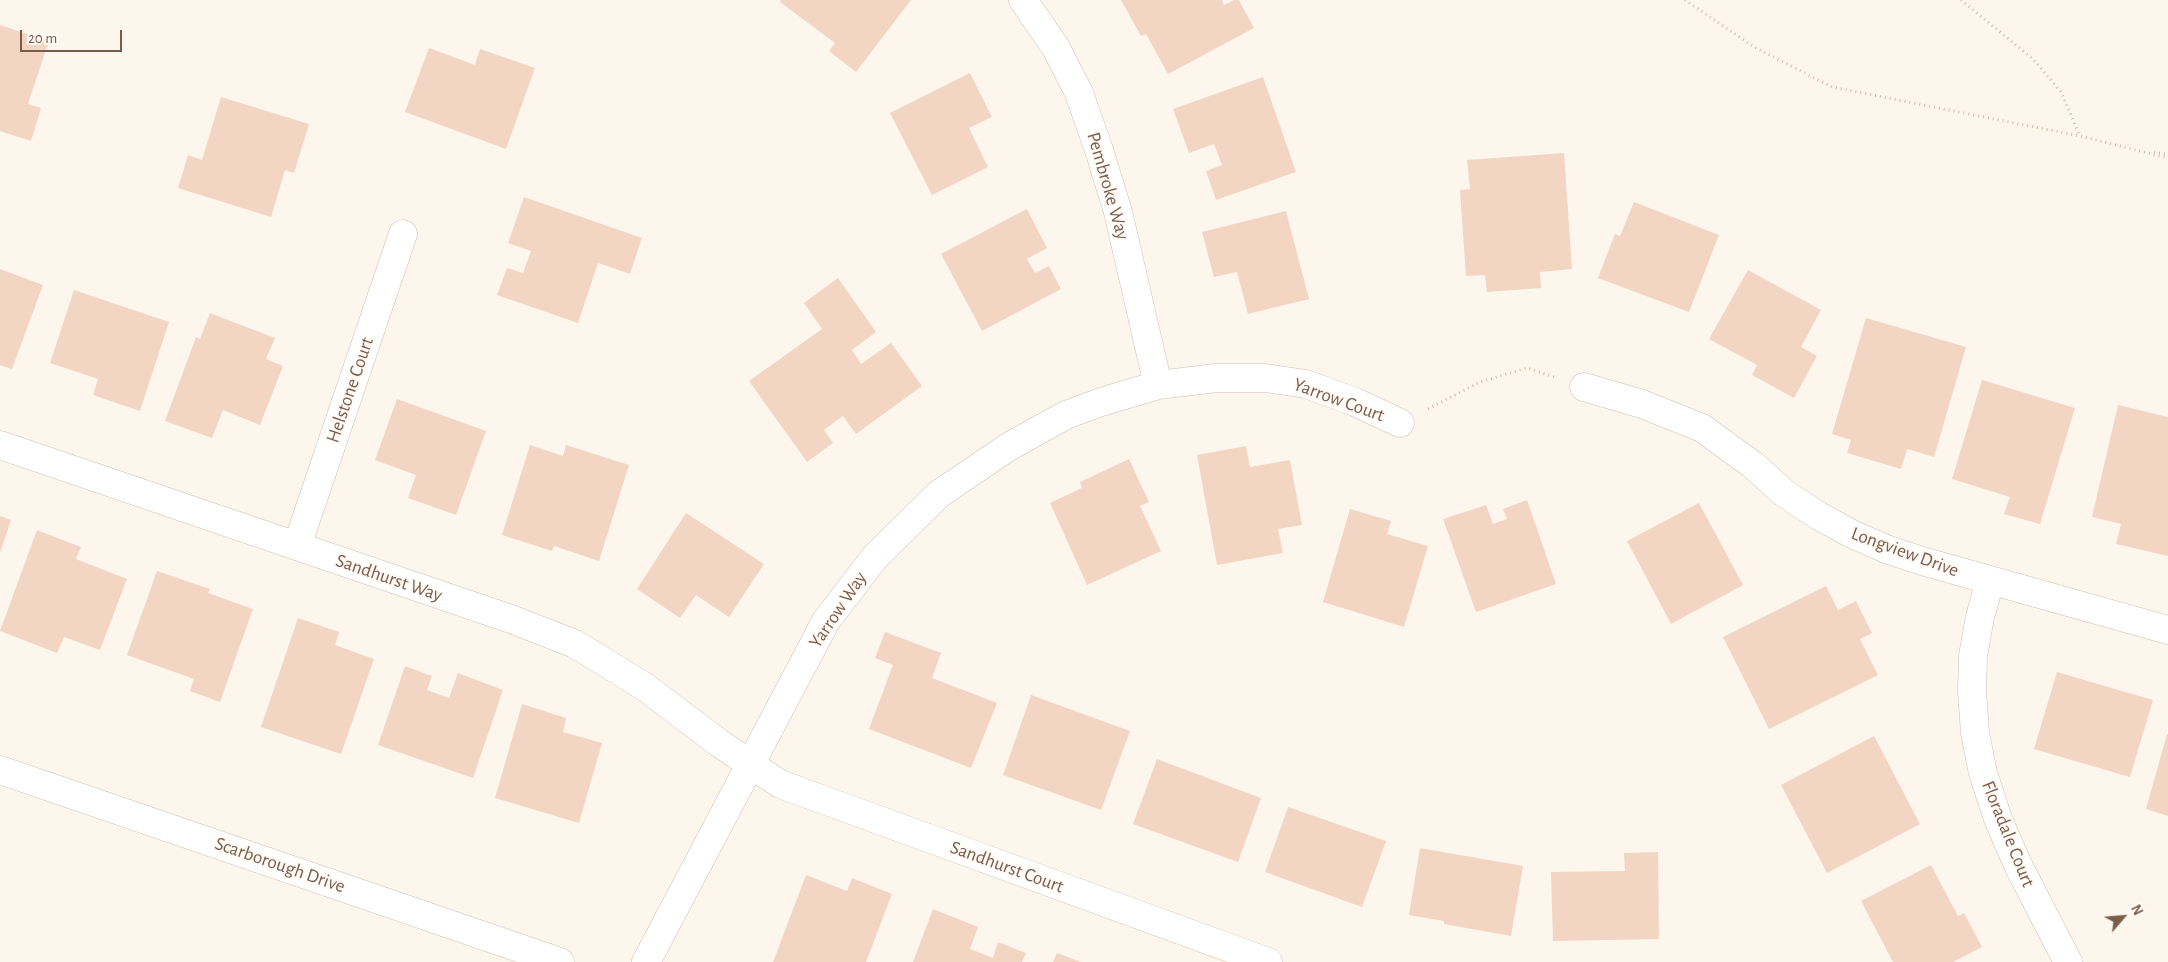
<!DOCTYPE html>
<style>
body{margin:0}
#map{position:relative;width:2168px;height:962px;overflow:hidden;background:#fdf6ec;font-family:"Alegreya Sans",sans-serif}
canvas{display:block}
.north{position:absolute;left:2098px;top:892px;width:50px;height:50px;-webkit-text-stroke:4px #fffaf3;paint-order:stroke;rotate:63deg;font-size:14px;font-weight:700;line-height:20px;text-align:center;color:#7a5c4d}
.north::after{content:'';display:block;margin:auto;width:18px;height:22px;background:#7a5c4d;clip-path:polygon(50% 0,100% 100%,50% 72%,0 100%)}
.scale{position:absolute;left:20px;top:30px;width:102px;height:22px;box-sizing:border-box;border:2px solid #7a5c4d;border-top:0;padding-left:6px;font-size:15px;line-height:18px;white-space:nowrap;color:#7a5c4d;-webkit-text-stroke:4px #fffaf3;paint-order:stroke}
</style>
<div id="map">
<canvas width="2168" height="962"></canvas>
<div class="north">N</div>
<div class="scale">20 m</div>
</div>
<script>
const context = document.querySelector('canvas').getContext('2d');
context.lineJoin = 'round';
function fillPath(path, color) { context.fillStyle = color; context.fill(path, 'evenodd'); }
const toPath = rows => new Path2D(rows.map(r => 'M' + r).join(''));
function trace(path, color, width, dash) { context.strokeStyle = color; context.lineWidth = width; context.lineCap = dash ? 'butt' : 'round'; context.setLineDash(dash || []); context.stroke(path); }
function write(font, color, halo, rows, align = 'center') {
  context.font = font + ' "Alegreya Sans",sans-serif'; context.lineWidth = 4; context.setLineDash([]); context.textBaseline = 'middle'; context.strokeStyle = halo; context.fillStyle = color; for (const [text, x, y, turn = 0] of rows) {
    context.save(); context.translate(x, y); context.rotate((+turn || 0) * Math.PI / 180); context.textAlign = isNaN(turn) ? turn : align; if (halo) context.strokeText(text, 0, 0); context.fillText(text, 0, 0); context.restore();
  }
}
fillPath(toPath([
 [781,0,911,0,856,72,829,51,835,43,780,2],
 [1121,0,1222,0,1224,5,1234,0,1239,0,1254,28,1168,74,1146,34,1141,36],
 [0,25,49,41,28,104,41,108,31,141,0,131],
 [429,48,475,65,480,49,535,68,506,149,405,112],
 [970,73,992,117,969,128,988,167,932,195,890,113],
 [1263,77,1296,172,1216,200,1206,171,1222,165,1214,144,1189,153,1173,109],
 [221,97,309,124,294,173,285,170,271,217,178,188,188,155,202,160],
 [1564,153,1572,269,1540,272,1541,288,1487,292,1485,275,1466,276,1460,190,1470,189,1467,160],
 [524,197,642,238,630,274,598,263,578,323,497,295,507,268,523,273,531,251,508,243],
 [1634,202,1719,235,1689,312,1598,278,1615,234,1620,236],
 [1027,209,1047,248,1027,259,1035,273,1049,266,1061,289,982,331,941,254],
 [1286,211,1309,299,1248,314,1237,272,1214,277,1202,232],
 [0,269,43,285,12,369,0,365],
 [1748,270,1821,310,1801,347,1817,356,1794,398,1752,375,1757,365,1709,339],
 [838,278,876,332,852,350,861,364,891,343,922,386,856,434,843,416,824,430,833,443,807,462,749,381,822,329,804,303],
 [74,290,169,322,140,411,93,395,98,379,50,363],
 [210,313,275,338,266,359,283,366,260,425,223,410,212,438,165,421,196,337,200,339],
 [1866,318,1966,347,1934,457,1907,449,1901,469,1847,453,1851,440,1832,434],
 [1982,380,2075,408,2040,524,2004,514,2010,497,1952,479],
 [397,399,486,431,456,515,408,498,416,475,375,460],
 [2118,405,2168,417,2168,556,2116,544,2121,524,2092,517],
 [530,445,563,456,566,445,629,465,599,561,554,546,552,551,502,535],
 [1246,446,1250,467,1290,460,1302,525,1278,529,1283,553,1217,565,1197,455],
 [1129,459,1149,502,1140,506,1161,551,1087,585,1050,503,1082,488,1080,482],
 [1527,500,1556,584,1476,612,1443,519,1486,505,1493,524,1507,519,1503,509],
 [1699,503,1743,585,1671,624,1627,541],
 [1350,509,1391,521,1387,534,1428,546,1404,627,1323,602],
 [686,513,764,564,729,617,696,595,680,618,637,589],
 [0,516,11,520,0,553],
 [37,530,81,547,76,559,127,579,100,650,64,637,57,653,0,631],
 [157,571,210,589,208,593,253,609,220,702,190,691,194,679,127,655],
 [1826,586,1838,610,1856,601,1872,633,1860,639,1878,675,1769,729,1723,637],
 [298,618,339,632,335,645,374,659,341,754,261,727],
 [885,632,941,653,932,678,997,703,971,768,869,729,893,665,875,658],
 [405,666,432,676,427,690,449,698,458,673,503,690,473,778,378,745],
 [2057,672,2153,700,2130,777,2034,749],
 [1031,695,1130,731,1101,810,1003,775],
 [522,704,566,718,563,732,602,743,579,823,495,798],
 [2167,734,2168,734,2168,816,2146,809],
 [1874,736,1920,824,1827,873,1781,785],
 [1157,759,1261,798,1238,862,1133,824],
 [1288,807,1386,841,1362,907,1265,872],
 [1420,848,1523,866,1511,936,1444,924,1444,921,1409,915],
 [1658,852,1659,939,1553,941,1551,872,1625,871,1624,853],
 [1931,865,1958,916,1964,913,1982,947,1953,962,1893,962,1861,901],
 [806,875,847,891,852,878,892,894,866,962,773,962],
 [933,909,978,927,970,949,993,958,998,942,1026,953,1022,962,913,962],
 [1057,953,1081,962,1053,962]
]), '#f3d5c3');
const minor = toPath([
 [1023,0,1056,48,1079,93,1099,150,1118,212,1158,385],
 [1584,387,1642,404,1702,428,1753,465,1784,493,1819,516,1852,534,1886,549,1922,561,2168,630],
 [0,445,511,619,575,644,645,687,719,743,780,784,1268,962],
 [297,546,403,234],
 [1990,581,1980,617,1973,656,1972,691,1975,733,1983,773,1998,819,2018,865,2068,962],
 [0,770,560,962],
 [646,962,826,621,875,557,939,494,1010,446,1066,415,1101,402,1158,385,1216,378,1265,378,1306,384,1355,402,1400,423]
]);
trace(minor, '#d1beb0', 29);
trace(toPath([
 [1685,0,1754,47,1832,87,2080,136,2168,158],
 [1961,0,2033,59,2061,92,2080,136],
 [2154,152,2168,155],
 [1428,409,1480,382,1527,368,1554,377]
]), '#d9b8a5', 3, [1, 4]);
trace(minor, '#fff', 28);
write('19px', '#7a5c4d', '#fffaf3', [
 ["Pembroke Way",1108,186,74],
 ["Helstone Court",350,390,-71],
 ["Yarrow Court",1339,400,20],
 ["Longview Drive",1905,552,20],
 ["Sandhurst Way",389,578,19],
 ["Yarrow Way",838,610,-56],
 ["Floradale Court",2008,834,68],
 ["Scarborough Drive",280,865,19],
 ["Sandhurst Court",1007,867,20]
]);
</script>
